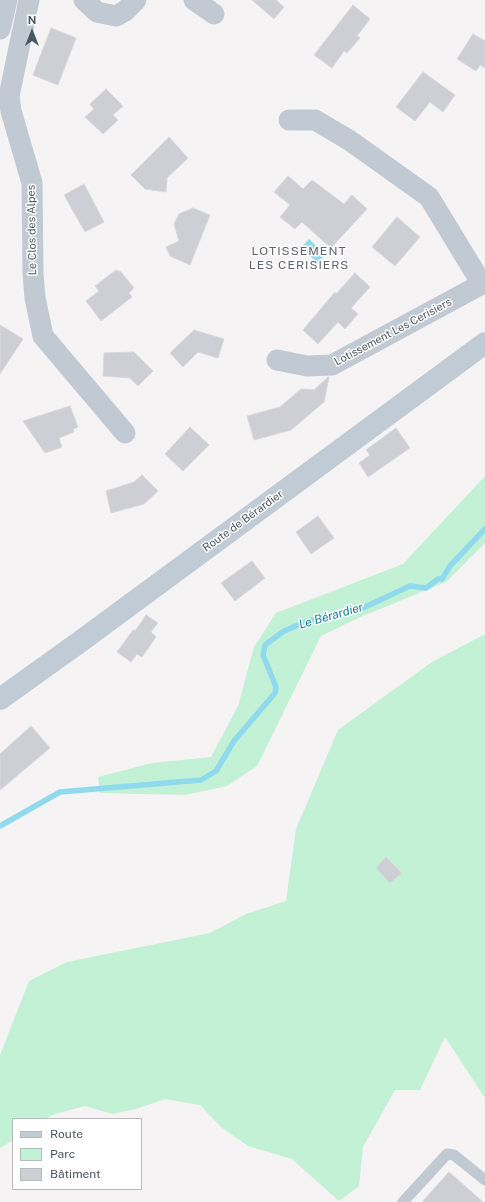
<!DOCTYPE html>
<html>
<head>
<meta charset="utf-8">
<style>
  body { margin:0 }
  #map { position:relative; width:485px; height:1202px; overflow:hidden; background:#f5f3f3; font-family:"Public Sans",sans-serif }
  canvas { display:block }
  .legend { position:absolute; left:12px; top:1118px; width:130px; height:72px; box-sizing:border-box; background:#fff; border:1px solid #b7bbc0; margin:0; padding:5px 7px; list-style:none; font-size:12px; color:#4a5661 }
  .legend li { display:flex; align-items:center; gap:8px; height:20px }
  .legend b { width:20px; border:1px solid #b7bbc0 }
  .north { position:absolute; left:12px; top:12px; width:40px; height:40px; -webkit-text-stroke:3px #fff; paint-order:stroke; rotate:0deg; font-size:11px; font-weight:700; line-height:16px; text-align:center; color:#4a5661 }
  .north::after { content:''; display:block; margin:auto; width:14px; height:18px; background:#4a5661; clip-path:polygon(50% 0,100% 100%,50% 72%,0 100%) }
</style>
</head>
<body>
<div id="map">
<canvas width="485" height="1202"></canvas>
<ul class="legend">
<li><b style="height:5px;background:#c1cbd6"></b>Route</li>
<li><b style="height:11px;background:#c3f1d5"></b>Parc</li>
<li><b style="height:11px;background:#cdcfd5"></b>Bâtiment</li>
</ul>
<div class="north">N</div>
</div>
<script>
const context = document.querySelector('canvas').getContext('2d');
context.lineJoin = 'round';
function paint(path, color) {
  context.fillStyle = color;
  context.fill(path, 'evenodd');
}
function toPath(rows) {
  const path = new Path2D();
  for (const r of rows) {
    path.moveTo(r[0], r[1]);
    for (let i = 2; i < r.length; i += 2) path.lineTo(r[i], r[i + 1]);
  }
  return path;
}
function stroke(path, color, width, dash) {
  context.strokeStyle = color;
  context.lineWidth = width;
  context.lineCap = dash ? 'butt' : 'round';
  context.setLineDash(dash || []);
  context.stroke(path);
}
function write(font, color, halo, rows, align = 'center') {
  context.font = font + ' "Public Sans",sans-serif';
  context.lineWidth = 3;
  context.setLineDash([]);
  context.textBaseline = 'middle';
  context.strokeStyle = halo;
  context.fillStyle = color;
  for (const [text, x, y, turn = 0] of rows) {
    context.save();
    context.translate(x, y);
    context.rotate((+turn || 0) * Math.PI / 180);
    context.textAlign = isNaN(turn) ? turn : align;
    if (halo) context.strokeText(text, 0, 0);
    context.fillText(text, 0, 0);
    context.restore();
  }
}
paint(toPath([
  [485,476,485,543,446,582,358,618,321,636,257,766,227,786,185,795,100,793,98,777,152,763,211,757,238,706,254,647,276,613,403,564],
  [485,634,485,1098,445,1037,420,1090,395,1090,363,1147,359,1186,339,1201,292,1159,248,1146,221,1127,200,1105,165,1099,136,1109,112,1114,85,1106,52,1115,46,1119,13,1119,13,1140,0,1148,0,1055,29,981,67,962,210,933,246,914,286,901,296,829,338,730,432,662]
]), '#c3f1d5');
paint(toPath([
  [309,239,325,254,318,263,301,248]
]), '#90daed');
stroke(toPath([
  [0,826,60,792,201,780,216,771,234,741,275,693,276,687,263,655,265,645,284,631,308,621,363,608,410,586,426,588,438,579,442,579,450,566,485,529]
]), '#90daed', 5.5);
const building = toPath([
  [252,0,276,0,284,7,274,19,252,0],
  [353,5,370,19,357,36,360,38,347,53,344,51,332,68,314,55,353,5],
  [51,28,76,38,58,85,33,75,51,28],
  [473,34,485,41,485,68,480,65,476,71,457,59,473,34],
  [423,72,455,95,443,112,430,102,415,121,396,107,423,72],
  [106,89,123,106,113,115,118,120,103,134,85,117,94,109,90,104,106,89],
  [169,137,188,158,167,178,166,192,145,189,131,175,169,137],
  [288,176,303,189,312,180,344,204,352,195,367,209,331,248,302,222,295,229,280,217,290,205,274,192,288,176],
  [84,184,104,222,85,232,64,195,84,184],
  [193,208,210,215,190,265,170,256,166,247,179,241,174,224,179,214,193,208],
  [397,217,420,237,395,266,372,247,397,217],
  [116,270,121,272,134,288,129,293,132,297,101,321,86,301,99,291,95,286,116,270],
  [355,273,370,287,351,308,358,314,345,329,338,322,318,344,303,330,335,292,336,294,355,273],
  [0,325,23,339,0,374,0,325],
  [194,330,224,339,218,358,198,352,183,367,170,353,194,330],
  [134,352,153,371,138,386,130,378,103,376,104,353,134,352],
  [328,377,329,377,324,402,291,430,254,440,247,416,280,407,301,389,314,390,328,377],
  [70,406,78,427,73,429,74,432,59,438,62,447,45,453,23,421,70,406],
  [190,427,209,445,183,471,165,454,190,427],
  [396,428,410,448,368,477,359,463,370,455,366,450,396,428],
  [142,475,158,491,144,504,111,513,106,491,134,482,142,475],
  [318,516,334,538,311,554,296,532,318,516],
  [252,561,265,578,235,601,221,583,252,561],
  [146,615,158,623,151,632,156,637,142,657,137,654,131,662,117,652,133,630,135,631,146,615],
  [31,726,50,748,0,790,0,754,31,726],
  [386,857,402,873,390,883,376,868,386,857],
  [449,1172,483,1202,422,1202,449,1172]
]);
paint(building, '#cdcfd5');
stroke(building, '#d7d9de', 1);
stroke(toPath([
  [403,1202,447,1154,454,1155,485,1180]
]), '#c1cad2', 11);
stroke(toPath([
  [29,0,9,96,11,111,32,183,33,273,35,298,43,336,125,433],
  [84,0,97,12,116,16,125,11,136,0],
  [194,0,214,14],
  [0,29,7,0],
  [289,120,315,120,349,140,429,197,482,284,485,284],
  [277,360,307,366,332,365,482,284]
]), '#c1cad2', 21);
stroke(toPath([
  [0,699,81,641,485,343]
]), '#c1cbd6', 22);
write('11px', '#4a5661', '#fff', [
  ["Le Clos des Alpes",32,230,-91],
  ["Lotissement Les Cerisiers",393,332,-28],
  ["Route de Bérardier",243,521,-36]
]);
context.letterSpacing = '1px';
write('12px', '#5f6368', '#fff', [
  ["LOTISSEMENT",299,251],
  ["LES CERISIERS",299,265]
]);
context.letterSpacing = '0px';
write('italic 12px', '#0d7b9a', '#fff', [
  ["Le Bérardier",331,616,-16]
]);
</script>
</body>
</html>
